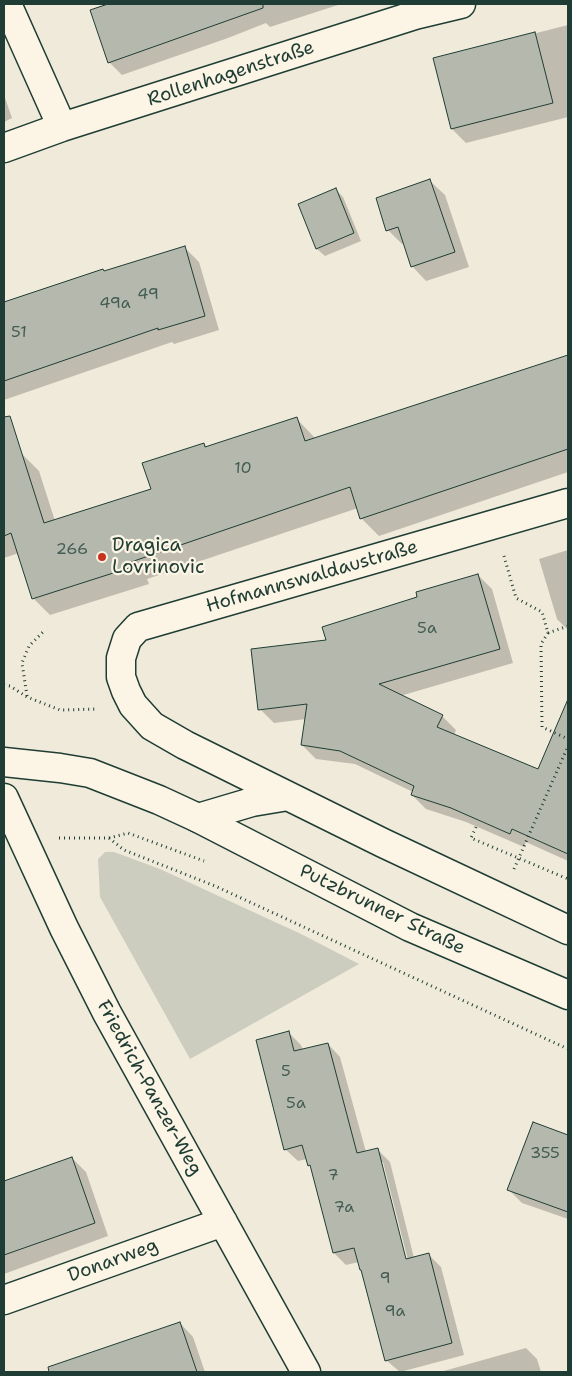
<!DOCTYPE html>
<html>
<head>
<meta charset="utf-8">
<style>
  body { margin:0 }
  #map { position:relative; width:572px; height:1376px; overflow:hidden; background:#efeada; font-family:"Shantell Sans",sans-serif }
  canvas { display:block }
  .frame { position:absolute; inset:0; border:5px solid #1f3d34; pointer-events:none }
</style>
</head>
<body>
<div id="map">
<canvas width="572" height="1376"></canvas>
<div class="frame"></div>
</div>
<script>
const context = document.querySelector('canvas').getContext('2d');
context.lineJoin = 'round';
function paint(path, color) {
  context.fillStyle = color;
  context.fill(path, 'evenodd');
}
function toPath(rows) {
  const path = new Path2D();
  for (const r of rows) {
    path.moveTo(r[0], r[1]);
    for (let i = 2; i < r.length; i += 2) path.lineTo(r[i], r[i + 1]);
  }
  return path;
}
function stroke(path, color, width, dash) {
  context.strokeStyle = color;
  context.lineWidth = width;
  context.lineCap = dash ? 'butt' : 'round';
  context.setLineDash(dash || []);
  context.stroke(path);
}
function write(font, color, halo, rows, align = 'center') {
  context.font = font + ' "Shantell Sans",sans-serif';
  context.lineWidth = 4.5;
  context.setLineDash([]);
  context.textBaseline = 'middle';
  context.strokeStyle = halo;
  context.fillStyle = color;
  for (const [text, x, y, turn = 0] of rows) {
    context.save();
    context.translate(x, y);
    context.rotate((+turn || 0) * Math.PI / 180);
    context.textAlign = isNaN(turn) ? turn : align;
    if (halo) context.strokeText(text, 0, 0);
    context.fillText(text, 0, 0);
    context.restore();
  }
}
paint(toPath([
  [105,852,114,852,160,869,301,934,359,964,190,1059,100,897,98,859]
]), '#cccdbf');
paint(toPath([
  [112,4,341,4,270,27,266,23,228,38,122,75,109,62,91,11],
  [568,25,568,117,466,143,452,129,434,59],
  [4,95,12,118,4,122],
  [430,181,445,195,469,267,426,281,412,266,404,244,402,244,388,230],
  [336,190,343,197,361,241,325,256,317,249,299,205],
  [185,248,199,262,219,330,174,344,172,342,4,400,4,302,103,271,104,272],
  [568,356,568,472,379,536,361,518,358,508,147,579,149,584,50,615,33,598,19,553,4,558,4,460,22,454,39,471,55,521,153,490,204,444,207,448,296,418,315,438],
  [568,550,568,630,557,619,539,559],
  [478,575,492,589,513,663,400,696,442,716,456,730,454,735,539,771,568,702,568,861,526,842,524,847,466,822,426,809,412,795,413,792,355,764,316,759,302,745,306,719,274,723,260,709,328,641,419,597],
  [289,1033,301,1045,303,1051,328,1044,340,1057,366,1152,377,1149,390,1162,414,1258,428,1254,441,1267,464,1355,400,1372,386,1360,363,1272,361,1270,359,1262,346,1265,334,1253,313,1169,309,1165,307,1159,298,1161,285,1149],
  [380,1162,383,1162,409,1264,407,1265],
  [534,1123,568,1136,568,1219,522,1203,509,1190],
  [72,1158,86,1172,108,1236,4,1274,4,1182],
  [180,1323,193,1337,205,1372,116,1372,108,1348],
  [526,1348,537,1359,541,1372,440,1372]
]), '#0003');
const building = toPath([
  [108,4,263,4,263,8,108,63,90,10,108,4],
  [535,32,553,103,451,129,433,58,535,32],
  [430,179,455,252,411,267,398,227,386,231,376,198,430,179],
  [336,188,354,233,316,249,298,204,336,188],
  [185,246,205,316,158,330,158,328,4,381,4,302,103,269,104,271,185,246],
  [568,355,568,449,360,519,350,487,131,562,132,567,32,599,11,533,4,536,4,417,10,416,44,523,151,489,142,463,204,443,205,447,297,417,305,441,568,355],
  [478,574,500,649,379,684,443,715,437,727,538,769,568,699,568,854,512,829,510,834,451,808,411,795,414,786,340,751,301,745,307,704,258,710,251,649,326,640,322,627,417,597,416,592,478,574],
  [289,1031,294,1051,328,1043,357,1153,378,1148,406,1259,429,1253,452,1343,385,1361,361,1270,360,1270,354,1248,333,1253,310,1165,308,1166,302,1145,284,1150,256,1040,289,1031],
  [533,1122,568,1135,568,1212,507,1190,533,1122],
  [72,1157,95,1223,4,1255,4,1181,72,1157],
  [180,1322,197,1372,49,1372,48,1367,180,1322]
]);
paint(building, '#b5b9ad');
stroke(building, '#1f3d34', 1);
const minor = toPath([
  [7,4,62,127],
  [4,148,62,127,415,15,461,4],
  [568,503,138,627,127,639,121,658,121,677,126,691,133,705,152,726,185,745,383,843,568,930],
  [4,798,64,928,107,1013,306,1372],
  [198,818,252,802,288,796],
  [4,1300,223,1222]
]);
const major = toPath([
  [4,762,60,768,90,773,159,800,198,818,410,927,568,995]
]);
stroke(minor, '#1f3d34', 31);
stroke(major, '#1f3d34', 31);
stroke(toPath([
  [504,556,516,598,542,612,548,633,541,644,542,727,568,739],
  [548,633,568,626],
  [4,685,10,686,27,697,60,710,98,709],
  [27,696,22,663,29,646,43,632],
  [476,827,471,838,568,879],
  [59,838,109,838,128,833,204,861],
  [109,838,124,850,215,886,568,1049],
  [514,869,568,746]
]), '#1f3d34', 3, [1, 4]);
stroke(minor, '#fcf5e5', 28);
stroke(major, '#fcf5e5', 28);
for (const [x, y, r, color] of [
  [102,557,5,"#c8321e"]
]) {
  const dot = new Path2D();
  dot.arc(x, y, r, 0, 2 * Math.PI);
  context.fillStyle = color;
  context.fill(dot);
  stroke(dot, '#fcf5e5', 2);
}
write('16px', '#445c52', null, [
  ["49",148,295],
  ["49a",115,304],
  ["51",19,333],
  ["10",243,469],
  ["266",72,550],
  ["5a",427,629],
  ["5",286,1072],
  ["5a",296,1104],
  ["355",545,1154],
  ["7",333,1176],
  ["7a",344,1208],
  ["9",385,1279],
  ["9a",395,1312]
]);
write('19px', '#1f3d34', '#fcf5e5', [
  ["Rollenhagenstraße",231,74,-18],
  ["Hofmannswaldaustraße",312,577,-16],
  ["Putzbrunner Straße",382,910,26],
  ["Friedrich-Panzer-Weg",149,1088,61],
  ["Donarweg",113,1261,-20]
]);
write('19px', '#1f3d34', '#fcf5e5', [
  ["Dragica",112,546],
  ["Lovrinovic",112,568]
], 'left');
</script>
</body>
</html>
